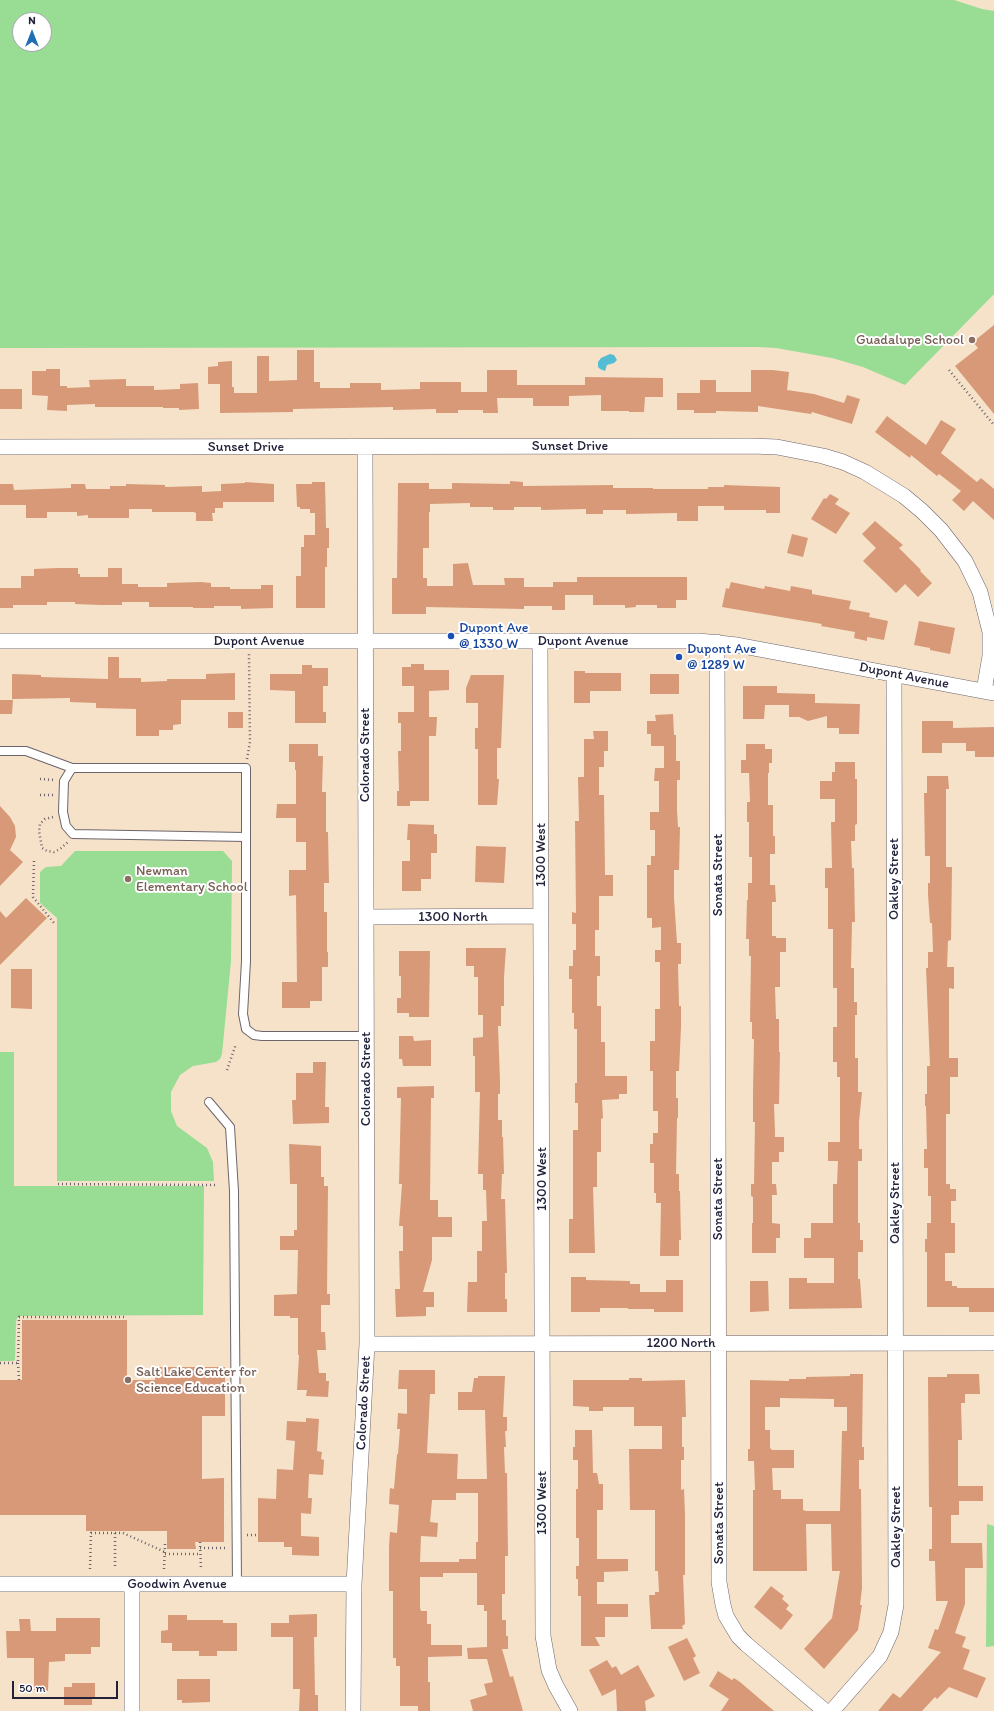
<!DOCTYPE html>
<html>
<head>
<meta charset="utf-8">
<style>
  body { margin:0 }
  #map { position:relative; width:994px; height:1711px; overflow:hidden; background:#f6e2c9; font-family:Itim,sans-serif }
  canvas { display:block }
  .north { position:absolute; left:12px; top:12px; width:40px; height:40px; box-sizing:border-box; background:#fff; border:1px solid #a7a7b1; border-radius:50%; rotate:0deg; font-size:11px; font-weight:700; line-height:16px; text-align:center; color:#22223b }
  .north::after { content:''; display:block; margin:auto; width:14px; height:18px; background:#1f6fb2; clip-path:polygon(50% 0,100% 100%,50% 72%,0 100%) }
  .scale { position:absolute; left:12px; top:1681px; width:106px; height:18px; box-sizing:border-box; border:2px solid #22223b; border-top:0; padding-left:5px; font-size:12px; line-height:14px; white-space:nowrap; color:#22223b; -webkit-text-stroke:3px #fff; paint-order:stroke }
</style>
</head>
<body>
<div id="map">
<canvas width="994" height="1711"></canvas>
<div class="north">N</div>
<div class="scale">50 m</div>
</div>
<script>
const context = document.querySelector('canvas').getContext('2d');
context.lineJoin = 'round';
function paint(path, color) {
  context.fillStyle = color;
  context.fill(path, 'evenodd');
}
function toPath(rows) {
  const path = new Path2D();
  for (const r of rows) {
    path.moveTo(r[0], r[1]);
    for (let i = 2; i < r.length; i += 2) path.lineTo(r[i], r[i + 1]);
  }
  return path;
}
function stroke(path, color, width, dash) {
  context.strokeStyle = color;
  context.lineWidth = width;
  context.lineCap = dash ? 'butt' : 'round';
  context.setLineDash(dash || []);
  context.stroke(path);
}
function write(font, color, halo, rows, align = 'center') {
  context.font = font + ' Itim,sans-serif';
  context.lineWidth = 4;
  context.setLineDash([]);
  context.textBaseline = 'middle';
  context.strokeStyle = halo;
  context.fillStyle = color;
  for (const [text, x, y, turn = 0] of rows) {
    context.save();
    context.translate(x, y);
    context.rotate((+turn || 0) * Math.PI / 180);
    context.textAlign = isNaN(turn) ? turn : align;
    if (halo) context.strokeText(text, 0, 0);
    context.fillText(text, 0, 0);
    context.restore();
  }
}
paint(toPath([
  [0,0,954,0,982,9,994,11,994,294,905,385,863,367,832,358,776,348,758,347,0,348],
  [20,20,44,20,44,44,20,44],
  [75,851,223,851,232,861,231,961,222,1054,220,1059,216,1062,193,1066,180,1075,171,1092,171,1111,177,1126,207,1148,213,1162,214,1181,57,1181,57,918,40,903,40,872,46,867,61,866],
  [0,1052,14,1052,14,1186,204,1186,203,1315,21,1316,17,1318,16,1322,15,1360,13,1361,0,1361],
  [987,1524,994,1526,994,1646,986,1647]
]), '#99dc93');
paint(toPath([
  [610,354,614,355,617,360,614,363,607,365,605,371,600,369,598,367,598,362,601,358]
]), '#55bdd3');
paint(toPath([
  [994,325,994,414,955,366,978,348,973,342],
  [297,350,314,350,314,382,320,382,320,388,350,388,350,383,381,383,381,390,420,389,420,382,461,382,461,392,487,392,487,370,517,370,517,385,585,385,585,377,663,378,663,397,645,397,644,412,629,412,629,411,601,411,601,395,569,396,569,406,533,406,533,398,497,398,498,413,483,413,483,410,458,410,458,413,436,413,436,409,393,410,393,407,293,409,293,412,220,413,220,384,208,384,208,367,218,366,218,362,232,361,232,387,234,387,234,393,257,393,257,356,269,356,269,381,297,380],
  [46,369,60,369,60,386,67,386,67,388,90,387,89,380,126,379,126,386,154,386,154,390,180,389,180,384,198,383,199,409,179,410,179,408,163,408,163,407,95,407,95,404,67,405,67,411,47,410,48,396,32,395,32,371,46,371],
  [751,370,773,370,789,372,787,390,814,394,844,403,847,395,860,399,852,424,812,412,811,414,758,406,758,412,716,411,716,413,694,413,694,410,677,410,677,393,700,393,700,380,716,380,716,392,751,392],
  [0,389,22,389,22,409,0,409],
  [887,416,926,445,941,420,956,429,941,453,977,482,981,478,994,489,994,520,973,501,964,511,952,500,961,491,939,474,937,476,911,455,910,458,875,432],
  [510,481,523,482,523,486,613,485,613,488,653,488,653,489,708,489,708,487,724,487,724,485,780,487,780,513,766,513,766,510,724,510,724,506,698,506,698,521,677,521,677,513,626,514,626,510,603,510,603,514,586,514,586,509,541,510,541,507,514,507,514,510,493,510,493,507,470,507,470,503,430,504,430,512,429,512,429,548,423,548,423,578,427,578,427,586,453,586,453,564,468,563,473,585,505,585,504,578,524,578,524,587,553,587,553,582,577,582,577,577,687,577,687,600,676,600,676,608,657,608,657,605,636,605,636,607,625,608,625,605,593,605,593,595,565,595,565,610,552,610,552,606,524,606,524,609,426,607,426,614,392,614,392,578,397,578,398,483,429,483,429,489,452,489,452,483,510,484],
  [245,482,274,484,274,502,223,502,223,508,215,508,215,513,212,513,213,521,196,521,196,513,194,512,152,512,152,509,129,509,129,518,88,518,88,515,77,516,77,512,47,512,47,518,26,518,26,505,0,505,0,484,13,484,14,490,71,488,71,484,85,484,86,489,110,489,110,486,126,486,126,484,165,485,165,487,202,486,202,492,221,491,221,484,245,483],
  [312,482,325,482,326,528,329,528,329,548,327,548,327,567,325,567,325,608,296,608,296,576,301,576,301,547,304,547,304,535,315,535,315,513,310,513,310,509,300,509,300,507,297,507,296,484,312,484],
  [830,494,839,499,835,504,850,513,836,534,811,519,824,498,826,499],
  [875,521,903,545,899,548,921,570,920,571,932,583,918,597,905,584,896,593,863,561,876,548,862,534],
  [792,534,808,538,803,557,787,553],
  [57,568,78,568,78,574,80,574,80,577,108,577,108,568,122,568,122,584,138,584,138,587,167,587,167,583,201,582,211,583,211,587,230,587,230,589,261,589,261,585,273,585,273,608,241,609,241,606,214,606,214,608,193,608,193,607,149,607,149,602,122,602,122,605,101,605,75,604,75,602,47,602,47,605,13,605,13,608,0,608,0,588,21,588,21,576,34,576,34,569],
  [731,582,764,589,765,586,790,591,791,586,812,590,812,594,851,601,849,609,870,613,869,617,888,621,884,640,867,637,867,641,854,638,855,632,821,626,822,624,722,607,726,588,729,589],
  [919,621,955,628,950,654,930,650,930,648,914,645],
  [108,657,119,657,119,678,141,678,141,682,167,681,167,679,206,679,206,674,235,673,235,700,181,700,181,724,173,725,173,730,159,730,159,736,136,736,136,709,96,708,96,703,70,702,70,698,12,699,12,674,41,675,41,677,108,679],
  [411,664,424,664,424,670,449,670,449,690,429,691,429,717,437,717,436,736,429,736,429,801,410,801,410,806,397,806,397,791,399,791,398,751,401,751,401,723,398,723,398,712,414,712,414,686,402,686,402,667,411,667],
  [302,665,312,665,312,668,328,668,328,686,323,686,323,712,326,712,326,723,295,723,295,691,270,690,270,674,302,674],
  [574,671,585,671,585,673,621,673,621,691,590,691,590,703,574,703],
  [650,674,679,674,679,694,650,694],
  [471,675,504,675,501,748,497,748,497,779,499,779,497,805,478,805,478,749,475,749,475,728,478,728,478,703,466,703,466,688],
  [743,686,777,686,777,693,815,694,815,703,860,704,859,734,839,734,839,728,827,728,827,716,808,721,799,717,789,717,789,705,765,705,764,719,743,719],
  [0,700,13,700,12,714,0,714],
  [228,712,243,712,243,728,228,728],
  [673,714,674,735,676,735,676,761,680,761,680,780,677,780,677,810,678,827,680,827,679,870,674,870,674,898,677,943,681,943,681,964,678,964,679,1006,681,1006,681,1027,679,1071,676,1071,676,1098,678,1098,678,1118,677,1118,676,1174,679,1174,679,1191,680,1191,681,1240,679,1240,679,1256,660,1256,661,1203,656,1203,656,1193,654,1193,654,1163,650,1163,650,1144,653,1144,653,1133,658,1133,658,1111,653,1111,653,1071,650,1071,650,1041,655,1041,655,1009,660,1009,660,962,655,962,655,950,661,950,661,927,652,928,652,918,647,918,647,865,651,865,651,856,655,856,655,830,650,830,650,812,659,812,659,781,654,781,655,768,664,768,664,746,651,746,651,734,647,734,647,721,656,721,655,715],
  [922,721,953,721,953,728,994,727,994,757,975,757,975,751,966,751,966,743,942,743,942,753,922,753],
  [593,731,608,731,608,751,604,751,604,767,599,767,599,795,604,795,605,875,613,875,613,896,599,896,599,930,595,930,595,956,600,956,600,976,597,976,597,1006,601,1006,601,1042,605,1042,605,1076,627,1076,627,1094,619,1094,619,1099,602,1100,603,1118,601,1119,601,1152,597,1152,597,1187,593,1187,595,1253,569,1253,569,1219,573,1219,573,1130,578,1130,578,1103,575,1103,575,1083,577,1083,577,1029,574,1029,574,1013,572,1013,572,979,569,979,569,966,573,966,573,950,576,950,576,924,572,924,572,912,576,913,575,821,579,821,578,777,584,777,584,739,594,739],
  [289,744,318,744,318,756,323,756,322,792,326,792,326,832,328,832,329,883,324,883,324,912,327,912,327,952,328,952,328,967,322,967,322,1001,310,1001,310,1008,282,1008,282,982,297,982,296,895,289,896,289,870,306,870,306,842,296,842,296,818,276,818,277,804,296,804,296,770,295,770,295,762,289,762],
  [746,744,765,744,765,749,772,749,772,763,769,763,769,773,768,773,768,805,773,805,773,836,775,836,775,854,770,854,770,885,775,885,776,902,772,902,772,936,776,936,776,938,786,938,786,952,780,952,780,987,775,987,776,1019,779,1019,779,1052,780,1052,779,1104,774,1104,775,1132,775,1137,784,1137,784,1152,779,1152,779,1162,772,1162,772,1184,776,1184,777,1195,772,1195,772,1223,780,1224,780,1238,776,1238,776,1253,752,1253,752,1223,753,1223,753,1197,751,1196,751,1184,754,1184,755,1122,753,1122,753,1093,754,1039,752,1039,752,1022,750,1022,751,956,749,956,749,939,746,939,747,900,748,900,748,883,752,883,752,857,749,857,749,822,747,822,747,802,750,802,749,773,741,773,741,760,746,760],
  [835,762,855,762,855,779,857,779,857,824,855,825,855,841,851,841,852,868,854,868,855,922,852,922,851,968,854,968,854,1002,857,1002,857,1015,855,1015,855,1058,858,1058,858,1092,862,1092,859,1122,859,1149,862,1149,862,1161,858,1161,858,1223,860,1223,860,1240,863,1240,863,1252,858,1252,858,1279,860,1279,862,1308,789,1309,789,1278,807,1278,807,1283,834,1283,834,1258,804,1258,804,1238,811,1238,811,1223,833,1223,833,1184,837,1184,838,1161,828,1161,828,1142,840,1142,840,1077,837,1077,837,1062,833,1062,833,1027,837,1027,837,988,833,988,833,929,828,929,828,888,825,888,825,868,832,868,831,822,835,822,835,799,820,799,820,781,832,781,832,772,835,772],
  [927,776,948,776,949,789,946,789,946,867,952,867,951,940,948,941,947,967,954,967,954,989,949,988,949,1058,958,1058,958,1077,950,1077,950,1114,946,1114,946,1184,950,1184,950,1189,956,1189,956,1201,951,1201,951,1223,955,1223,955,1253,945,1253,945,1281,952,1281,952,1286,957,1286,957,1288,994,1288,994,1312,969,1312,969,1307,927,1307,927,1252,925,1252,925,1239,927,1239,927,1223,931,1223,931,1196,928,1196,928,1168,924,1168,924,1149,927,1149,926,1106,925,1106,925,1094,927,1094,927,1066,930,1066,926,968,928,968,928,952,933,952,932,923,930,923,928,895,928,883,930,883,930,856,925,856,924,793,927,793],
  [0,806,10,817,15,826,16,837,10,850,23,862,0,886],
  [408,824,434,825,434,834,437,834,437,853,431,853,431,879,421,879,421,891,402,891,402,861,410,861,410,840,407,840],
  [476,846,506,847,504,883,475,882],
  [26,898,47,918,0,965,0,911,6,918],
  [466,948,506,948,504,977,504,1006,501,1006,501,1026,498,1026,500,1081,500,1094,498,1094,498,1120,502,1120,502,1137,503,1137,504,1174,502,1174,501,1199,505,1199,507,1273,505,1273,505,1299,507,1299,507,1312,467,1312,468,1282,477,1282,477,1251,482,1251,482,1221,487,1221,486,1190,483,1190,483,1174,478,1174,480,1092,475,1092,475,1056,473,1056,473,1038,483,1037,483,1015,478,1015,478,977,474,977,474,966,466,966],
  [399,951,430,951,429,1017,409,1017,409,1013,397,1013,397,998,401,998,401,976,399,976],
  [11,969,32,969,32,1009,11,1008],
  [399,1036,413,1036,414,1041,431,1040,431,1066,403,1066,402,1059,399,1059],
  [313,1062,326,1062,325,1107,329,1107,329,1123,293,1124,292,1100,296,1100,296,1073,313,1073],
  [434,1086,434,1098,431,1098,430,1200,438,1200,438,1217,452,1217,452,1237,432,1237,432,1260,423,1292,434,1292,434,1307,426,1307,426,1316,396,1317,395,1289,400,1289,399,1251,403,1251,403,1226,399,1226,402,1184,399,1184,401,1098,397,1098,397,1087],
  [289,1144,321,1146,321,1177,324,1177,324,1186,328,1186,327,1294,330,1294,330,1305,321,1305,321,1332,325,1332,326,1350,317,1350,319,1373,326,1373,326,1381,329,1381,328,1397,306,1396,307,1390,297,1390,299,1355,298,1355,298,1318,290,1318,290,1316,274,1316,274,1295,297,1294,298,1250,280,1250,280,1236,294,1236,294,1230,297,1230,297,1184,290,1184],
  [571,1277,586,1277,586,1280,630,1281,630,1284,640,1284,640,1292,666,1292,666,1280,683,1280,683,1312,654,1312,654,1309,628,1309,628,1308,600,1308,600,1312,571,1312],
  [750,1281,768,1281,769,1311,750,1312],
  [22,1320,127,1320,127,1380,155,1380,155,1367,225,1367,225,1416,202,1416,202,1479,224,1478,224,1542,195,1542,196,1549,167,1549,167,1531,86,1531,86,1515,0,1515,0,1380,22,1380],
  [399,1370,435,1370,435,1394,430,1394,427,1453,458,1454,457,1479,487,1479,485,1410,458,1410,458,1392,472,1392,474,1378,478,1378,478,1376,505,1376,503,1417,507,1417,507,1431,505,1431,506,1447,504,1447,505,1473,507,1473,508,1556,505,1556,505,1594,502,1594,502,1620,506,1620,506,1636,508,1636,508,1649,502,1649,510,1677,513,1676,523,1711,473,1711,470,1700,487,1695,484,1684,493,1682,487,1659,468,1659,467,1648,487,1647,487,1611,484,1611,484,1605,477,1605,477,1573,443,1573,443,1577,420,1577,420,1608,421,1611,427,1611,427,1624,431,1624,431,1645,462,1645,462,1656,428,1657,428,1682,430,1682,430,1711,418,1711,418,1706,400,1706,400,1666,396,1666,396,1658,393,1658,393,1591,389,1591,389,1547,390,1532,397,1533,399,1505,389,1504,390,1488,394,1489,397,1454,398,1454,400,1429,397,1429,398,1413,407,1414,407,1389,398,1389],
  [456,1493,478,1493,478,1542,476,1542,476,1559,459,1559,459,1562,420,1562,421,1536,437,1537,438,1523,430,1522,432,1500,456,1500],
  [850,1374,863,1374,862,1447,864,1447,864,1460,859,1460,859,1489,861,1489,862,1588,860,1605,862,1605,858,1630,824,1669,804,1649,832,1618,840,1571,832,1571,831,1524,806,1524,807,1571,753,1571,753,1490,755,1490,754,1461,748,1461,748,1449,750,1449,750,1380,789,1381,789,1379,806,1379,806,1377,850,1376],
  [780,1398,834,1399,834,1407,847,1407,847,1431,842,1431,840,1511,806,1511,803,1510,803,1499,781,1499,781,1490,773,1490,772,1468,794,1468,794,1450,772,1450,770,1448,770,1430,765,1430,765,1407,780,1407],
  [947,1374,979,1374,980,1394,965,1394,965,1403,961,1403,962,1440,958,1440,958,1486,983,1486,983,1501,959,1501,959,1515,951,1515,951,1543,982,1543,983,1568,965,1568,965,1604,955,1633,966,1637,962,1647,970,1650,963,1669,986,1678,977,1698,949,1687,937,1699,935,1697,922,1711,878,1711,893,1693,900,1698,941,1652,928,1648,935,1629,938,1630,948,1601,936,1601,935,1561,929,1561,929,1549,932,1549,932,1507,929,1507,928,1377,947,1377],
  [629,1378,642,1378,642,1381,685,1380,686,1417,682,1417,682,1447,684,1447,684,1460,681,1460,681,1490,684,1489,685,1515,685,1575,683,1575,685,1624,682,1626,683,1629,651,1629,649,1595,655,1595,655,1592,659,1592,658,1571,655,1571,655,1510,630,1510,629,1449,662,1449,662,1426,634,1426,634,1407,603,1407,603,1411,589,1411,589,1407,573,1406,573,1380,629,1380],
  [306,1418,319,1419,317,1451,322,1452,321,1459,324,1460,323,1475,309,1474,308,1498,312,1498,311,1514,301,1513,301,1536,319,1537,319,1556,292,1555,292,1547,284,1547,284,1542,258,1542,258,1498,276,1499,277,1469,293,1470,295,1441,286,1440,287,1421,306,1422],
  [575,1430,592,1430,593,1473,597,1473,599,1484,603,1484,603,1510,597,1510,597,1559,628,1559,628,1571,604,1572,604,1582,597,1582,597,1604,628,1604,628,1617,605,1617,605,1637,595,1637,600,1646,581,1646,581,1596,578,1596,578,1579,576,1579,576,1566,579,1566,579,1538,576,1538,576,1489,578,1489,578,1460,573,1460,573,1447,575,1447],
  [771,1586,784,1596,782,1599,789,1605,786,1609,793,1615,781,1630,754,1607],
  [317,1614,317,1637,314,1637,315,1695,318,1695,318,1711,299,1711,300,1689,293,1689,293,1637,271,1637,271,1623,289,1623,289,1615],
  [168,1615,187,1615,187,1620,223,1620,223,1623,237,1623,237,1651,217,1651,217,1656,199,1656,199,1651,172,1651,172,1643,161,1643,161,1631,168,1630],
  [56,1618,100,1618,100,1647,91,1647,91,1654,65,1654,65,1661,49,1662,48,1691,34,1690,34,1658,7,1658,6,1631,20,1631,19,1619,30,1619,31,1631,56,1631],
  [687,1638,696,1656,693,1658,700,1673,684,1681,668,1647],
  [607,1660,612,1668,616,1666,621,1675,638,1665,655,1696,645,1701,646,1711,617,1711,616,1689,602,1696,589,1670],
  [718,1671,732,1680,734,1678,740,1682,774,1711,721,1711,729,1699,709,1686],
  [177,1679,210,1679,210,1702,182,1703,182,1700,177,1700],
  [72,1683,95,1683,95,1698,92,1698,92,1705,64,1705,64,1687,72,1687]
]), '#d79977');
const lane = toPath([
  [0,751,26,751,72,768,246,768,246,961,243,1014,246,1029,254,1035,262,1036,366,1036],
  [72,768,64,781,63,812,66,826,73,834,246,837],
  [209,1102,230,1127,234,1191,237,1584]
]);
const street = toPath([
  [0,447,752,446,777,447,823,456,843,462,865,472,904,496,922,511,941,530,965,561,980,592,990,632,990,656,984,691],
  [0,641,699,641,737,645,993,693],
  [540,641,543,1636,549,1670,556,1686,570,1711],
  [717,642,719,1582,723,1605,726,1616,738,1636,746,1644,825,1711],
  [366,917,541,916],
  [367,1344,994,1343],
  [0,1584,354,1584],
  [132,1584,132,1711],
  [353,1711,354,1584,367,1344,365,447],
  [832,1711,880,1656,891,1632,896,1605,894,674]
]);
stroke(lane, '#6c656d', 10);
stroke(street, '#6c656d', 16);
stroke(toPath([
  [949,370,994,425],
  [247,759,250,742,249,654],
  [40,779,54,780],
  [40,795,54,795],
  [53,817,45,819,40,824,39,831,42,848,47,851,54,852,60,849,68,842],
  [34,861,33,897,54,923],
  [227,1070,236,1044],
  [58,1184,217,1185],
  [0,1363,18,1363,19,1317,126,1317],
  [18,1363,19,1380],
  [115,1533,123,1533,165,1552],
  [247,1535,257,1535],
  [200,1542,201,1569],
  [200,1548,227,1548],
  [165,1554,201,1554],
  [90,1569,91,1533,115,1533,115,1569],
  [164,1569,165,1544,167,1544]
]), '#6c656d', 2.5, [1, 3]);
stroke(lane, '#fff', 8);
stroke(street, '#fff', 15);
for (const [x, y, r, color] of [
  [972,340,4,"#8d6e63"],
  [451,636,4,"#1a4fb4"],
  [679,657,4,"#1a4fb4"],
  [128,879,4,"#8d6e63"],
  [128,1380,4,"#8d6e63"]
]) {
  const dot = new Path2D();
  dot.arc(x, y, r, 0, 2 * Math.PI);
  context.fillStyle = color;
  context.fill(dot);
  stroke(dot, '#fff', 1.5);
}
write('14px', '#785e54', '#fff', [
  ["Guadalupe School",964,340,"right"],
  ["Newman",136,871],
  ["Elementary School",136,887],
  ["Salt Lake Center for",136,1372],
  ["Science Education",136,1388]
], 'left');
write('14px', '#22223b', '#fff', [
  ["Sunset Drive",570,446],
  ["Sunset Drive",246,447],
  ["Dupont Avenue",259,641],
  ["Dupont Avenue",583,641],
  ["Dupont Avenue",904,676,11],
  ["Colorado Street",365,755,-90],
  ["1300 West",541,855,-90],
  ["Sonata Street",718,875,-90],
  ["Oakley Street",894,879,-90],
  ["1300 North",453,917],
  ["Colorado Street",366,1079,-90],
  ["1300 West",542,1179,-90],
  ["Sonata Street",718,1199,-90],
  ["Oakley Street",895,1203,-90],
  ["1200 North",681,1343],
  ["Colorado Street",364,1403,-87],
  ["1300 West",542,1503,-90],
  ["Sonata Street",719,1523,-90],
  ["Oakley Street",896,1527,-90],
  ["Goodwin Avenue",177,1584]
]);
write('14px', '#164399', '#fff', [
  ["Dupont Ave",459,628],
  ["@ 1330 W",459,644],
  ["Dupont Ave",687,649],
  ["@ 1289 W",687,665]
], 'left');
</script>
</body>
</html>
